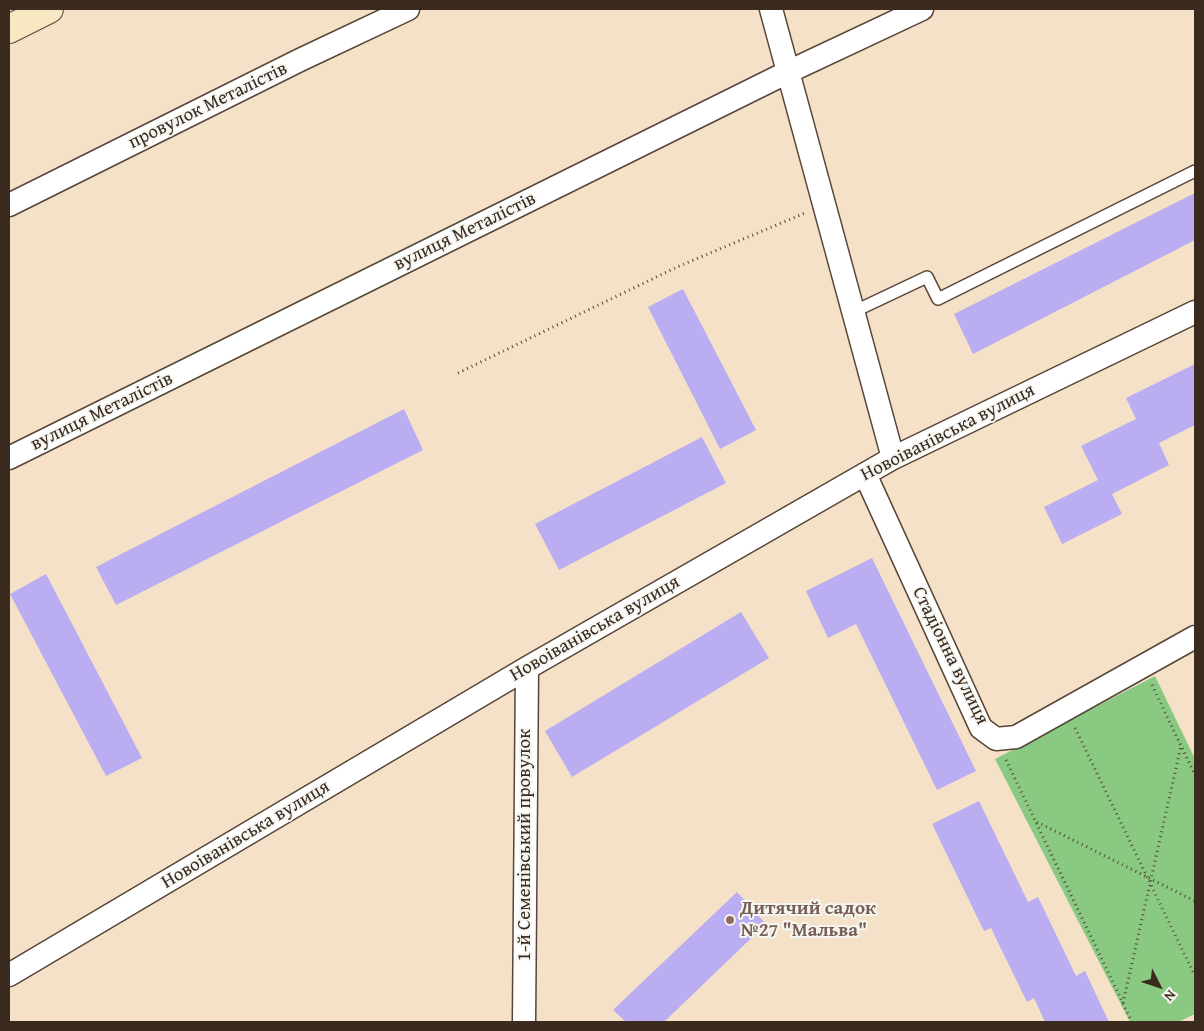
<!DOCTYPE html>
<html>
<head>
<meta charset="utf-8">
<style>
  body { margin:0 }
  #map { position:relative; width:1204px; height:1031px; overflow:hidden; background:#f4e1c8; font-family:"Gentium Book Plus",serif }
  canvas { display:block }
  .frame { position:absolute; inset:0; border:10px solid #3b2a1e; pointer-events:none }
  .north { position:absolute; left:1134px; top:961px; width:50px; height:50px; -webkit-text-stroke:4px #f6f6f2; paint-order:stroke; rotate:131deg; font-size:14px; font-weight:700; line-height:20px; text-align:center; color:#3b2a1e }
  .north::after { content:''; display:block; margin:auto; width:18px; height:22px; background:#3b2a1e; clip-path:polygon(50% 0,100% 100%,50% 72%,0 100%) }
</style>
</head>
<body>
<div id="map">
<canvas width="1204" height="1031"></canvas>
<div class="frame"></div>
<div class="north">N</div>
</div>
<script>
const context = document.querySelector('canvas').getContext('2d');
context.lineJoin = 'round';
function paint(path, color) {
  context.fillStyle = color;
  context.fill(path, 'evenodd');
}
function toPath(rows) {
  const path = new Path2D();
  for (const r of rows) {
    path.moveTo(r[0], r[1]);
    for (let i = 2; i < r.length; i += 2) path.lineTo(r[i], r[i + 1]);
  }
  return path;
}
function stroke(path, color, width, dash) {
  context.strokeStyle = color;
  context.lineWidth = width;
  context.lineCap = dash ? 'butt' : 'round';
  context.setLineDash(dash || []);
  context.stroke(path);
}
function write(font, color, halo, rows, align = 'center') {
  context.font = font + ' "Gentium Book Plus",serif';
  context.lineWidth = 4;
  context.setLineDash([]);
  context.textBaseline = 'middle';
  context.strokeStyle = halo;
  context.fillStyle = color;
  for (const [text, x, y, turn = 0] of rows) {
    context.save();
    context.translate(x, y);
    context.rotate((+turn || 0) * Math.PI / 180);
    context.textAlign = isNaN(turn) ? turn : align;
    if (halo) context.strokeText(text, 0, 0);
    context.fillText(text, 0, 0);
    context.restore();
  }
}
paint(toPath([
  [1155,676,1195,759,1195,1014,1178,1022,1130,1022,995,759]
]), '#89c981');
paint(toPath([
  [1195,193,1195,240,973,354,954,314],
  [683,289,756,430,720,449,648,307],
  [1195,364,1195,425,1159,443,1169,465,1112,494,1122,514,1062,544,1044,507,1098,480,1081,446,1136,419,1126,398],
  [404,409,423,450,116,605,96,567],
  [702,437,726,483,559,570,535,524],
  [872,558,976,771,937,790,856,624,828,638,806,591],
  [46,574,142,758,106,776,10,594],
  [741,612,769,658,572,777,545,731],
  [979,801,1028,902,1038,897,1076,976,1085,971,1109,1022,1045,1022,1034,998,1027,1002,991,928,984,931,932,824],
  [737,892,766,924,664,1022,626,1022,613,1010]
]), '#baadf1');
const lane = toPath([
  [853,312,927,277,938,299,1195,171]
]);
const street = toPath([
  [771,9,893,458],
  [9,205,300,60,408,9],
  [9,458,788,72,922,9],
  [865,474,981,728,996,739,1016,737,1195,637],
  [9,975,527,668,893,458,1195,312],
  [524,1022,527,668]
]);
const secondary = toPath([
  [9,29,49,9]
]);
stroke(lane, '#574538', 14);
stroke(street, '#574538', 25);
stroke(secondary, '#574538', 30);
stroke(toPath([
  [458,373,677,267,805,213],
  [1152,685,1195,775],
  [1075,728,1195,976],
  [1006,760,1132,1022],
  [1037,822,1195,901],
  [1123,1003,1181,746]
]), '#574538', 3, [1, 4]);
stroke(lane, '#fff', 11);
stroke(street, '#fff', 22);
stroke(secondary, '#f7e8c3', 28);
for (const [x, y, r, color] of [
  [730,920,5,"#8d6e63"]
]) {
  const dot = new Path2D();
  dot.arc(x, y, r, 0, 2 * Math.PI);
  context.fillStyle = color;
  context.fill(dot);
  stroke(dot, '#f6f6f2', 2);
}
write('19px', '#3b2a1e', '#f6f6f2', [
  ["провулок Металістів",208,106,-26],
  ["вулиця Металістів",465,232,-26],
  ["вулиця Металістів",102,412,-26],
  ["Новоіванівська вулиця",948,433,-27],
  ["Новоіванівська вулиця",595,629,-30],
  ["Стадіонна вулиця",950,656,64],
  ["Новоіванівська вулиця",246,835,-31],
  ["1-й Семенівський провулок",525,845,-90]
]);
write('bold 19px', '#785e54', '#f6f6f2', [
  ["Дитячий садок",740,909],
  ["№27 \"Мальва\"",740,931]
], 'left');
</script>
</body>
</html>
